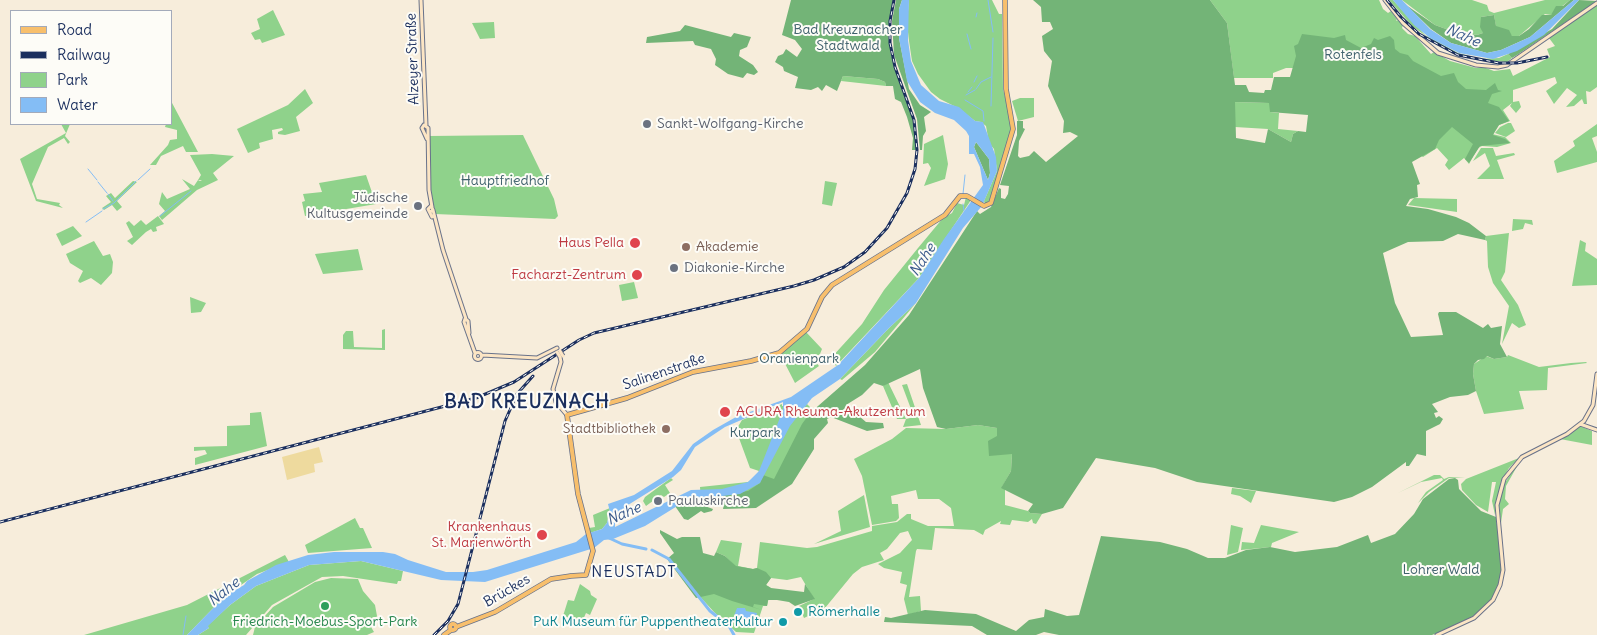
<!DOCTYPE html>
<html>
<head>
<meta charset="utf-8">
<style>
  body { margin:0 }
  #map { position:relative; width:1597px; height:635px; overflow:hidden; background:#f7eddb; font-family:Delius,sans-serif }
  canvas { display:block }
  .legend { position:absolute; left:10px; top:10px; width:162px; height:115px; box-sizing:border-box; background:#fdfcf7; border:1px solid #a3aaba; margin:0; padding:6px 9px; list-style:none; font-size:15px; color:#1b2f5e }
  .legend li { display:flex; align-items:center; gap:10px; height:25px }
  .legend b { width:25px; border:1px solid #a3aaba }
</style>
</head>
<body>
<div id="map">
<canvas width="1597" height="635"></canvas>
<ul class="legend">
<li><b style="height:6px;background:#f8bf6c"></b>Road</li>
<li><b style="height:6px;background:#1b2f5e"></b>Railway</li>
<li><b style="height:14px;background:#8fd28b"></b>Park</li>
<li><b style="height:14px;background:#84bdf5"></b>Water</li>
</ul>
</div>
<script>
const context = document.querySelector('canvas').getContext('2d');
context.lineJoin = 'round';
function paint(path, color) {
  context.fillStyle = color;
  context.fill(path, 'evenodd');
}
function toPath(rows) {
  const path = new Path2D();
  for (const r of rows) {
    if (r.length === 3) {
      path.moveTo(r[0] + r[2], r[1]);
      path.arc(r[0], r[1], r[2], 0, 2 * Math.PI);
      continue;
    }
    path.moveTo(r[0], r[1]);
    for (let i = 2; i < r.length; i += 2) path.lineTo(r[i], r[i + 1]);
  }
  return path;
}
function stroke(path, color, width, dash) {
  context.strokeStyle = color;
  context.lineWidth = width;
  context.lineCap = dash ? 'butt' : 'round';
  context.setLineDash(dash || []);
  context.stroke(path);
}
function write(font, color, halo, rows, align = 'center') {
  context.font = font + ' Delius,sans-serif';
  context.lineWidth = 4;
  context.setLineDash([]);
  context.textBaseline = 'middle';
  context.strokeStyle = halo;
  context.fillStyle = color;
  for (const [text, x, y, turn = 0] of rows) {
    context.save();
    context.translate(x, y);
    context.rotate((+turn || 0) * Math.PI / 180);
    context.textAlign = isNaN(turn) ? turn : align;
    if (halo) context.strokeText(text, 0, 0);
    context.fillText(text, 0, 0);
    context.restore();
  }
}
paint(toPath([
  [909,0,992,0,999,14,1002,14,1003,89,1012,125,997,181,989,201,985,204,984,201,997,171,994,149,989,143,986,126,981,122,975,121,958,108,940,99,931,92,918,74,912,61,909,41,907,23],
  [1210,0,1379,0,1383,9,1388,13,1391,11,1397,19,1396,21,1398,20,1403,25,1402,28,1408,34,1415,36,1431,54,1434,52,1450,61,1476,68,1483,67,1494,71,1510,69,1513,76,1550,57,1547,49,1555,46,1549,38,1597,5,1597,87,1590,92,1586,91,1587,104,1584,104,1582,99,1574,106,1566,107,1577,95,1567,88,1554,104,1546,91,1557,83,1555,77,1513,90,1513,102,1519,101,1521,107,1516,113,1510,106,1512,103,1503,110,1510,121,1499,125,1492,134,1505,137,1511,143,1497,147,1482,146,1478,148,1469,164,1464,158,1449,170,1445,165,1448,160,1437,148,1423,157,1293,68,1286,68,1273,73,1273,78,1234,78,1227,23],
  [1389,0,1393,0,1425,35,1458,53,1481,59,1499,58,1508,54,1512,58,1507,62,1476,59,1459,54,1440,46,1412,26],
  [1402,0,1472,0,1487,5,1489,11,1494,13,1545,0,1570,0,1551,15,1545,14,1519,36,1512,36,1496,27,1494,15,1481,17,1483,33,1477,35,1463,32,1457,37,1457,33,1435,25],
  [273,10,285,35,262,43,260,39,255,40,251,33,260,29,257,19],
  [494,22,495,38,480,39,472,23],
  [843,76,878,79,885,82,886,86,841,81],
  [305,89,313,103,296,117,300,131,285,135,278,134,278,132,283,130,282,128,272,130,273,139,259,143,260,148,248,153,237,129,288,105],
  [1020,98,1034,98,1034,117,1018,121,1012,101],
  [171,101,198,152,186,152,183,146,161,156,156,165,150,165,168,145,170,140,177,139,177,130,165,127,166,124,171,124],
  [1234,102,1270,103,1270,112,1279,113,1278,129,1298,131,1293,134,1291,142,1268,129,1235,127],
  [1508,123,1511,123,1515,131,1506,137,1495,133,1500,127],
  [61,124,70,124,65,136,70,142,68,144,64,138,48,147,32,184,37,199,60,203,59,205,63,208,36,201,20,159,66,133],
  [1597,124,1597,136,1592,138,1597,152,1597,162,1557,173,1554,161,1575,146,1573,141],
  [523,135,554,199,558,216,555,219,435,214,431,190,429,136],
  [943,135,948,164,945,179,924,186,931,168,928,163,923,164,924,144],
  [1481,148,1493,148,1496,156,1514,153,1515,155,1497,160,1504,179,1477,179,1490,166,1485,153,1473,161],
  [212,154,234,156,213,173,218,180,197,190,162,220,159,216,165,211,159,204,162,192,167,199,190,189,182,179,194,186,198,180,200,181,202,180,198,180,201,175,190,155],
  [366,175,376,204,305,216,302,202,305,201,303,194,322,192,319,183],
  [133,181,137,182,117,201,122,207,117,211,112,205,104,210,102,208,111,202,106,196,111,193,115,198],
  [825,181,837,183,832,206,822,204],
  [966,197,971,200,919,278,836,366,831,358,862,324,884,290,918,248,943,218,952,213,957,203,964,205],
  [1414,198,1457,199,1457,212,1408,205],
  [158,216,164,224,156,227,157,231,153,232,151,229,146,232,132,245,127,241,133,237,126,223,129,221,134,226,141,220,146,225],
  [1513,219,1532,220,1533,225,1525,223,1523,229,1512,231],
  [73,226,82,236,62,246,56,234],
  [1509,233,1505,272,1501,280,1518,305,1526,325,1519,328,1512,323,1502,344,1509,306,1493,283,1488,267,1487,241,1485,240,1486,236],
  [1580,240,1586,243,1585,251,1597,259,1597,285,1572,286],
  [94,241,103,256,110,254,113,262,112,273,101,285,91,278,80,283,78,281,83,271,70,263,66,254],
  [358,249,363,270,323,274,315,254],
  [634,282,638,298,622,301,619,285],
  [190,297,206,303,201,312,191,313],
  [916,303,875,352,842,380,840,379,889,328],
  [385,329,385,350,343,349,343,335,346,331,353,331,354,347,382,348,382,330],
  [806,332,822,349,820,354,813,359,819,366,795,383,780,354],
  [1508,355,1539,367,1571,363,1586,362,1587,363,1548,368,1547,390,1519,391,1524,409,1484,414,1476,391,1473,374,1474,364,1486,356,1494,359,1507,357],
  [888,382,906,419,914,417,902,385,907,384,921,425,903,427,906,419,897,419,883,386],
  [782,404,782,406,807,404,813,410,808,419,803,437,769,489,701,500,700,487,748,482,756,476,759,471,750,468,736,430,742,420],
  [261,412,267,446,195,465,195,458,207,454,205,450,194,451,194,447,227,446,227,426,250,425,250,413],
  [978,425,997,428,997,436,1012,454,1011,471,1002,487,1005,489,1005,505,1028,511,1030,513,1042,514,1036,524,1033,523,1032,519,1028,522,1012,520,1010,525,1000,524,1001,521,985,530,983,535,974,530,935,528,932,550,917,549,916,551,909,597,920,596,921,611,908,615,904,599,907,585,900,583,902,572,884,568,878,564,900,553,912,540,908,531,900,533,887,549,880,553,884,560,862,567,853,574,825,608,804,618,799,606,814,599,801,577,787,580,771,578,766,585,771,588,767,606,763,606,754,633,736,632,714,612,693,589,671,556,674,554,735,566,725,556,716,552,721,540,742,543,738,566,753,569,757,568,760,542,807,548,817,547,872,531,872,526,897,522,907,514,911,514,911,519,928,526,954,526,951,508,939,499,918,499,916,490,891,496,892,504,898,504,899,518,896,521,872,525,862,476,854,459,892,439,906,428,946,429],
  [1580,426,1592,431,1592,445,1560,439],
  [1519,458,1509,468,1501,482,1495,515,1492,501,1496,482,1492,482,1488,512,1476,505,1462,490,1461,484,1466,479],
  [1520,461,1506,486,1505,499,1509,504,1503,509,1501,523,1499,505,1504,484],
  [1434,475,1440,475,1444,479,1449,477,1465,477,1449,478,1429,492,1418,503,1426,492,1443,480,1442,478,1421,482,1398,493],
  [671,478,673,480,665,485,670,493,664,497,661,495,646,506,643,501,645,497],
  [1232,488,1256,491,1251,503,1240,496,1231,494],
  [864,495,870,527,814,544,841,531,838,511],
  [610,508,607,523,602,529,590,533,585,518,589,528,595,527,593,515],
  [355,518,360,528,363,528,372,548,308,553,305,545],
  [1231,525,1243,528,1238,552,1227,555],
  [1261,525,1299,532,1272,543,1271,547,1241,550,1242,542,1254,543],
  [285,555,289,562,257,574,225,596,187,635,84,635,187,605],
  [361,561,403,571,401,581,398,581,397,584,343,576,322,577,272,605,246,635,198,635,209,628,207,626,230,605,256,586,309,565],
  [331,578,358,579,363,591,375,605,377,616,371,627,374,632,367,635,253,635,255,627,273,607,315,582],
  [580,584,590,591,591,595,597,599,590,615,586,613,582,622,563,616,568,600,574,601]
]), '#8fd28b');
paint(toPath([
  [791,0,893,0,888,34,891,55,914,120,916,150,912,150,913,138,907,117,901,102,895,99,893,86,886,86,885,82,878,79,843,76,837,91,826,85,822,91,818,87,811,90,795,88,798,77,784,71,783,67,775,62,778,56,783,54,786,49,797,57,802,49,795,40,782,35],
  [896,0,902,0,899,9,899,38,909,89,920,105,931,112,924,117,926,131,923,136,922,150,920,150,917,119,894,55,892,21],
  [1033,0,1210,0,1227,23,1235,85,1246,85,1249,92,1264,93,1265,90,1271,90,1274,77,1290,77,1296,56,1294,46,1298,44,1302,34,1334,38,1345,35,1346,40,1361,48,1371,44,1374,38,1378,40,1390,36,1394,40,1395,49,1400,53,1408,55,1413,61,1441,76,1454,73,1458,82,1466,89,1486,90,1495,83,1498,90,1502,91,1492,94,1488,103,1499,107,1509,121,1499,125,1493,135,1505,139,1510,143,1480,146,1469,163,1465,159,1473,144,1452,127,1439,140,1435,149,1412,162,1420,184,1417,185,1418,197,1410,199,1406,206,1428,209,1456,217,1469,223,1486,236,1485,240,1458,234,1443,241,1408,242,1383,253,1395,303,1411,337,1443,335,1438,314,1439,312,1456,312,1483,328,1488,324,1491,328,1502,326,1500,344,1507,357,1494,359,1487,356,1484,359,1478,360,1474,364,1473,374,1476,391,1468,395,1450,397,1432,404,1438,412,1434,413,1436,418,1439,416,1443,419,1440,424,1426,431,1426,456,1417,454,1409,466,1406,466,1406,462,1372,487,1352,497,1334,502,1197,482,1155,468,1096,458,1063,508,1042,514,1030,513,1028,511,1033,504,1001,488,1011,471,1012,454,989,456,988,441,997,436,997,428,978,425,946,429,937,427,923,388,920,369,883,386,874,383,862,395,846,405,866,422,883,423,884,428,867,431,831,417,827,419,828,423,814,439,814,449,792,484,756,508,723,509,724,504,705,501,702,505,713,509,712,511,704,513,701,511,688,520,684,519,675,506,679,504,693,498,748,491,760,483,763,475,774,479,802,424,810,413,865,365,909,315,977,211,980,214,991,207,999,188,1001,189,1001,198,1005,199,1008,194,1009,186,1000,185,1017,135,1017,121,1023,121,1023,128,1025,129,1019,141,1018,156,1020,158,1029,156,1034,151,1046,162,1078,136,1070,132,1063,133,1064,121,1048,86,1052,61,1044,51,1042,36,1053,29,1050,22,1042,22,1041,7],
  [1235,102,1269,103,1270,112,1308,115,1306,132,1298,131,1293,134,1291,142,1268,129,1265,143,1236,138],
  [1570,0,1574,0,1530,37,1501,50,1487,53,1451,43,1431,29,1406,5,1435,25,1457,33,1457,37,1460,32,1477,35,1483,33,1480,27,1481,17,1494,15,1496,26,1509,30,1512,36,1519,36,1529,29,1542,15,1551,15,1556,6,1563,6],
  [1579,0,1597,1,1517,55,1512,58,1508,54,1552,29],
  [685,25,731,37,734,33,751,37,747,47,740,50,739,56,753,65,758,72,754,75,747,73,743,78,728,74,715,65,716,59,711,49,695,45,693,41,646,43,647,37,680,31],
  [976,142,989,159,990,173,988,180,974,147],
  [1455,478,1458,480,1459,489,1481,511,1496,517,1502,564,1501,578,1497,590,1485,608,1464,622,1432,635,1059,635,1044,632,1036,635,987,635,972,626,884,622,885,617,891,618,925,610,976,614,1016,631,1029,620,1044,617,1045,609,1067,616,1079,615,1101,536,1160,542,1187,549,1208,558,1225,558,1246,550,1270,547,1295,552,1337,547,1368,535,1371,543,1395,534,1414,514,1423,499,1449,479],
  [660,530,677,539,682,537,700,537,703,553,714,556,716,552,725,556,736,566,753,569,757,568,766,572,771,578,766,585,771,588,804,592,805,584,815,599,795,606,789,602,777,600,768,600,767,606,754,604,753,607,762,610,732,601,714,594,696,598,667,559,674,553,660,533]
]), '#73b477');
paint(toPath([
  [319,447,323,462,314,464,315,472,287,480,282,457]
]), '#eeda9e');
paint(toPath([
  [902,0,909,0,908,40,911,61,921,85,939,101,959,107,975,121,983,122,996,157,997,171,982,206,963,228,916,303,889,328,840,379,812,398,790,426,760,483,740,494,687,500,645,526,613,539,604,540,594,548,485,582,441,580,361,561,309,565,256,586,230,605,208,626,209,628,198,635,187,635,225,596,244,585,247,581,276,565,308,555,334,552,383,552,395,554,408,560,446,572,473,572,487,570,576,542,586,534,602,529,607,523,610,512,608,504,634,495,672,471,693,444,713,430,736,417,791,397,838,365,919,278,944,239,983,185,980,167,974,154,969,154,969,136,966,131,954,120,935,113,920,102,907,81,899,38,899,9],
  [976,142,989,159,990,173,988,180,974,147],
  [783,402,783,410,759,471,748,482,722,489,691,490,615,527,615,522,628,505,673,477,681,470,695,447,725,427],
  [1393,0,1402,0,1430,29,1451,43,1487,53,1501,50,1530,37,1574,0,1579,0,1544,35,1517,51,1493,59,1459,53,1430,38,1414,25],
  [737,608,745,608,746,611,757,613,755,621,734,616]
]), '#84bdf5');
stroke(toPath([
  [988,0,993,32],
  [976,17,977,13],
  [967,34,971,49],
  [974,82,977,76],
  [976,89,981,82,991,77],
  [968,92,972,87],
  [966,95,975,90],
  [965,100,983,111,984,121],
  [991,106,993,38],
  [88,169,97,180],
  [138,180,150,169],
  [98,182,107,193],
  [108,194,113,201],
  [963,194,965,175],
  [963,204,964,211],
  [103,209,114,203,136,181],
  [160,216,191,191],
  [86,222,102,211],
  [183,635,186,616]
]), '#84bdf5', 1);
stroke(toPath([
  [609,538,622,544,646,549],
  [652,550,669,559,710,611,729,626,734,635]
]), '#84bdf5', 3);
const secondary = toPath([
  [421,0,426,125],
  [1385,0,1403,23,1438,53,1476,65,1498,67,1507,65,1597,3],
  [427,139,422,128,424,125,428,128,429,190,432,207],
  [433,210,443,250,466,319],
  [430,212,433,210,431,206,428,209,432,217],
  [469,333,468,321,465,319,464,322,475,353],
  [478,356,3.5],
  [482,355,537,358,557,348],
  [560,357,561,362,553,389,556,402,567,415],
  [1580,424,1597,430],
  [1437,635,1474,618,1493,600,1500,585,1503,570,1497,505,1504,479,1522,457,1567,434,1584,421,1593,405,1597,374]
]);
const primary = toPath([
  [570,576,586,575,593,551,578,494,567,415,627,398,693,372,751,361,779,353,807,329,822,297,832,285,945,215,960,196,967,196,984,206,991,203,1013,129,1006,89,1005,0],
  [453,627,3],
  [456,627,495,612,551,579,571,576],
  [444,635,451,630]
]);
stroke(secondary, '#68728a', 5);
stroke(primary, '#68728a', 5.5);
stroke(secondary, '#fce5c4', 3);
stroke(primary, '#f8bf6c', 4);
const rail = toPath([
  [1387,0,1401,17,1419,34,1458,55,1499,63,1517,63,1547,57],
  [0,522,476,398,514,382,579,340,594,333,794,286,814,280,844,267,865,252,887,228,907,193,915,169,917,150,914,120,895,67,890,43,890,21,894,0],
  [434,635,448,621,458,604,505,421,517,394,533,376]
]);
stroke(rail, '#1b2f5e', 3);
stroke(rail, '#fdfcf7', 1, [4]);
const secondaryBridge = toPath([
  [560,351,563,356],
  [557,352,560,357]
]);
stroke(secondaryBridge, '#68728a', 5, []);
stroke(secondaryBridge, '#fce5c4', 3);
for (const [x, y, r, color] of [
  [647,124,5,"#6b7280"],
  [418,206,5,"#6b7280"],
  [635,243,6,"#e0444e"],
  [686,247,5,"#8d6e63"],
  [674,268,5,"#6b7280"],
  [637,275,6,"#e0444e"],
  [725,412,6,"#e0444e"],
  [666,429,5,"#8d6e63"],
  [658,501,5,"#6b7280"],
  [542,535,6,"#e0444e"],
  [325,606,5,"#2e9e5b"],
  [798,612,5,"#0f9aa8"],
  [783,622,5,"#0f9aa8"]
]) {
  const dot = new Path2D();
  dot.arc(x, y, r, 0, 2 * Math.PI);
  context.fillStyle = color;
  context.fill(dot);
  stroke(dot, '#fdfcf7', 2);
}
write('14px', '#3e606c', '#fdfcf7', [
  ["Bad Kreuznacher",848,30],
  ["Stadtwald",848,46],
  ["Rotenfels",1353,55],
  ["Hauptfriedhof",505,181],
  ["Oranienpark",799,359],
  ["Kurpark",755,433],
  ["Lohrer Wald",1441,570]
]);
write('14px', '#1b2f5e', '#fdfcf7', [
  ["Alzeyer Straße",413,59,-92],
  ["Salinenstraße",664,372,-19],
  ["Brückes",507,591,-30]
]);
write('14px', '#5b616d', '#fdfcf7', [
  ["Sankt-Wolfgang-Kirche",657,124],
  ["Jüdische",408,198,"right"],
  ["Kultusgemeinde",408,214,"right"],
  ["Diakonie-Kirche",684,268],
  ["Pauluskirche",668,501]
], 'left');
write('14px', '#be3a42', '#fdfcf7', [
  ["Haus Pella",624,243],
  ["Facharzt-Zentrum",626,275],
  ["ACURA Rheuma-Akutzentrum",736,412,"left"],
  ["Krankenhaus",531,527],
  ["St. Marienwörth",531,543]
], 'right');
write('14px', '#785e54', '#fdfcf7', [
  ["Akademie",696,247],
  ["Stadtbibliothek",656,429,"right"]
], 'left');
write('14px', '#0d838f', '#fdfcf7', [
  ["Römerhalle",808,612],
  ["PuK Museum für PuppentheaterKultur",773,622,"right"]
], 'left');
write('14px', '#27864d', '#fdfcf7', [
  ["Friedrich-Moebus-Sport-Park",325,622]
]);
write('italic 15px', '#3a5a8b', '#fdfcf7', [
  ["Nahe",1463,36,24],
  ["Nahe",923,260,-57],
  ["Nahe",624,514,-24],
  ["Nahe",224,592,-39]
]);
context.letterSpacing = '1px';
write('16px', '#1b2f5e', '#fdfcf7', [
  ["NEUSTADT",634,572]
]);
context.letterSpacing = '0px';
context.letterSpacing = '1px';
write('bold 19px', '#1b2f5e', '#fdfcf7', [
  ["BAD KREUZNACH",527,403]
]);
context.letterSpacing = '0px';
</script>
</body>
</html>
